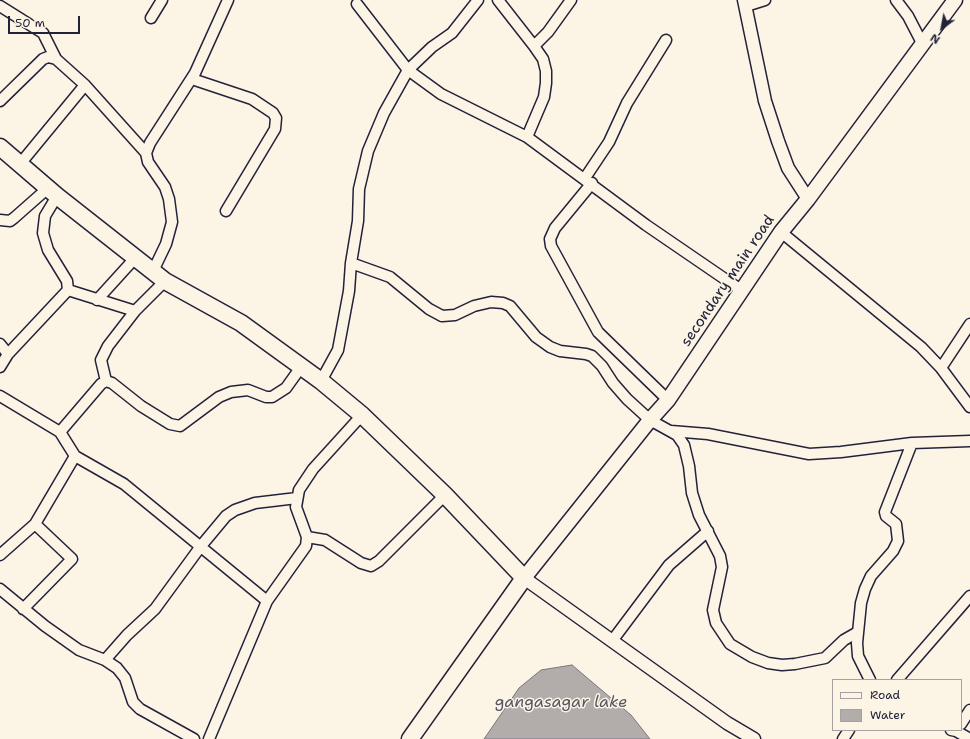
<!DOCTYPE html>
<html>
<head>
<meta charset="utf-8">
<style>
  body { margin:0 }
  #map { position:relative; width:970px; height:739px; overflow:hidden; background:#fcf5e5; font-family:"Shantell Sans",sans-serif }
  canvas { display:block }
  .legend { position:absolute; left:832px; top:679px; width:130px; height:52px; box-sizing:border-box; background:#fcf5e5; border:1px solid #a5a1a1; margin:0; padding:5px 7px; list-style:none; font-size:12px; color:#22223b }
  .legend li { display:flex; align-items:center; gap:8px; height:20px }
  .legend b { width:20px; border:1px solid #a5a1a1 }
  .north { position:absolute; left:922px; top:8px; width:40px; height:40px; -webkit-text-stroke:3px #fcf5e5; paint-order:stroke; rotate:212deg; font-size:11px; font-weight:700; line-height:16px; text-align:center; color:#22223b }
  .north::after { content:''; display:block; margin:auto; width:14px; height:18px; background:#22223b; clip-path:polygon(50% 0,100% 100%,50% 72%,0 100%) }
  .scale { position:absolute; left:8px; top:16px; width:72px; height:18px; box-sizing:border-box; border:2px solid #22223b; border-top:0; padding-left:5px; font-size:12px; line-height:14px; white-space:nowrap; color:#22223b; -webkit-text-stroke:3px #fcf5e5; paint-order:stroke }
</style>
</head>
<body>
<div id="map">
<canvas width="970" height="739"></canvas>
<ul class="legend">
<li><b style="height:5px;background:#fcf5e5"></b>Road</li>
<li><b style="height:11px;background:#b2adab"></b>Water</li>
</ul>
<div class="north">N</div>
<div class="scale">50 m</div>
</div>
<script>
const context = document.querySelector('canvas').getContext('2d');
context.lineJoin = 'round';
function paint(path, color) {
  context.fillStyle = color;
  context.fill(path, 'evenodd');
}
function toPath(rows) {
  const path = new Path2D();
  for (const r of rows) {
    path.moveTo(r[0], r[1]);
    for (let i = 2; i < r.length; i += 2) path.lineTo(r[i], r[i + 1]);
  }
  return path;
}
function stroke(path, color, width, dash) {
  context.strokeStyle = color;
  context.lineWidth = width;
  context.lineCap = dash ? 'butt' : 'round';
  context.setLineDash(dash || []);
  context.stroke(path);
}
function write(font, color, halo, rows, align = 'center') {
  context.font = font + ' "Shantell Sans",sans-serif';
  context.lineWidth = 3;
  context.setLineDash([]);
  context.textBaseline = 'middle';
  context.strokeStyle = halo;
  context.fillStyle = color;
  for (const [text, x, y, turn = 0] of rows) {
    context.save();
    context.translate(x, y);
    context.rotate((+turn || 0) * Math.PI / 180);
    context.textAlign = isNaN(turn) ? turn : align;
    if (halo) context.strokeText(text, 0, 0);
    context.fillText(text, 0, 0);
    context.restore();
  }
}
const water = toPath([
  [572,665,631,715,650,739,484,739,519,688,541,670,572,665]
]);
paint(water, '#b2adab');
stroke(water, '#78757e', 1);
const minor = toPath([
  [498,0,534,46,543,59,546,71,546,83,544,97,527,137],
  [896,0,908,16,922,43],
  [357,4,408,70,441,94,527,137,646,225,741,290],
  [0,6,43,33,56,59],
  [746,6,765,0],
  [151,18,162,0],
  [534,46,548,32,571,0],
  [192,79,252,99,273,113,276,118,275,129,226,211],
  [0,101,43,59,48,57,56,59,85,85,146,153],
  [20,164,85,85],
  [585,178,609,142,627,103,666,40],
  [592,183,555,228,550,239,551,246,598,332,668,400],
  [0,220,10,221,14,218,48,188],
  [781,232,921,347,941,368,970,407],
  [351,263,390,277,429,309,442,316,455,315,474,306,491,302,503,303,510,306,536,337,550,347,560,351,586,354,592,356,602,366,613,383,627,399,650,420,677,435,684,445,689,466,692,493,699,515,720,556,722,567,713,610,716,623,730,644,752,657,768,663,782,665,795,664,825,658,844,640,858,632],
  [153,271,166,244,172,222,169,199,165,187,148,162,146,153,150,143,195,73,228,0],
  [68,290,135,311],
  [97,300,136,257],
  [0,344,8,354],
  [0,367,8,354,68,290,67,281,48,250,43,233,45,216,57,196],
  [941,368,970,324],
  [106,381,101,360,108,346,135,311,165,281],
  [321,381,338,350,349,291,351,263,358,221,359,189,368,151,384,113,408,70,432,47,452,33,478,0],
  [0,396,60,432,75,456,35,524,0,555],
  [671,431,708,434,809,454,841,452,912,443,970,441],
  [60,432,101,384,106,381,112,383,141,406,170,424,180,426,219,397,231,392,248,390,266,397,272,397,286,388,301,367],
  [75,456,124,484,267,601],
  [307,537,325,540,361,563,371,566,379,561,445,495],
  [0,589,45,626,79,650,105,660,117,668,125,678,133,702,140,709,194,739],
  [23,609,72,559,35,524],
  [612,641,669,565,708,531],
  [105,660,127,635,155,609,201,546,226,516,235,510,255,503,297,498],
  [870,680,858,656,857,643,861,603,865,589,871,576,893,551,898,541,896,524,886,516,885,512,912,443],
  [897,680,970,596],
  [961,724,970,710],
  [951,730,956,731,970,739],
  [209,739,267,601,306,546,307,537,296,507,299,490,313,469,362,415],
  [843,739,849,730]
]);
const tertiary = toPath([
  [744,0,765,101,778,141,788,168,808,199],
  [524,578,727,723,754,739]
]);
const secondary = toPath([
  [524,578,650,420,668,400,781,232,808,199,955,0]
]);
const primary = toPath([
  [0,147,57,196,165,281,241,323,321,381,362,415,445,495,524,578,410,739]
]);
stroke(minor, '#22223b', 13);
stroke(tertiary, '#22223b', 15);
stroke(secondary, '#22223b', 17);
stroke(primary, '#22223b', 19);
stroke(minor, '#fcf5e5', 10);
stroke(tertiary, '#fcf5e5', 12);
stroke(secondary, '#fcf5e5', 14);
stroke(primary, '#fcf5e5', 16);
write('15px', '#22223b', '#fcf5e5', [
  ["secondary main road",728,281,-56]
]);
write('italic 16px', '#545362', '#fcf5e5', [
  ["gangasagar lake",561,703]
]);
</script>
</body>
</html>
